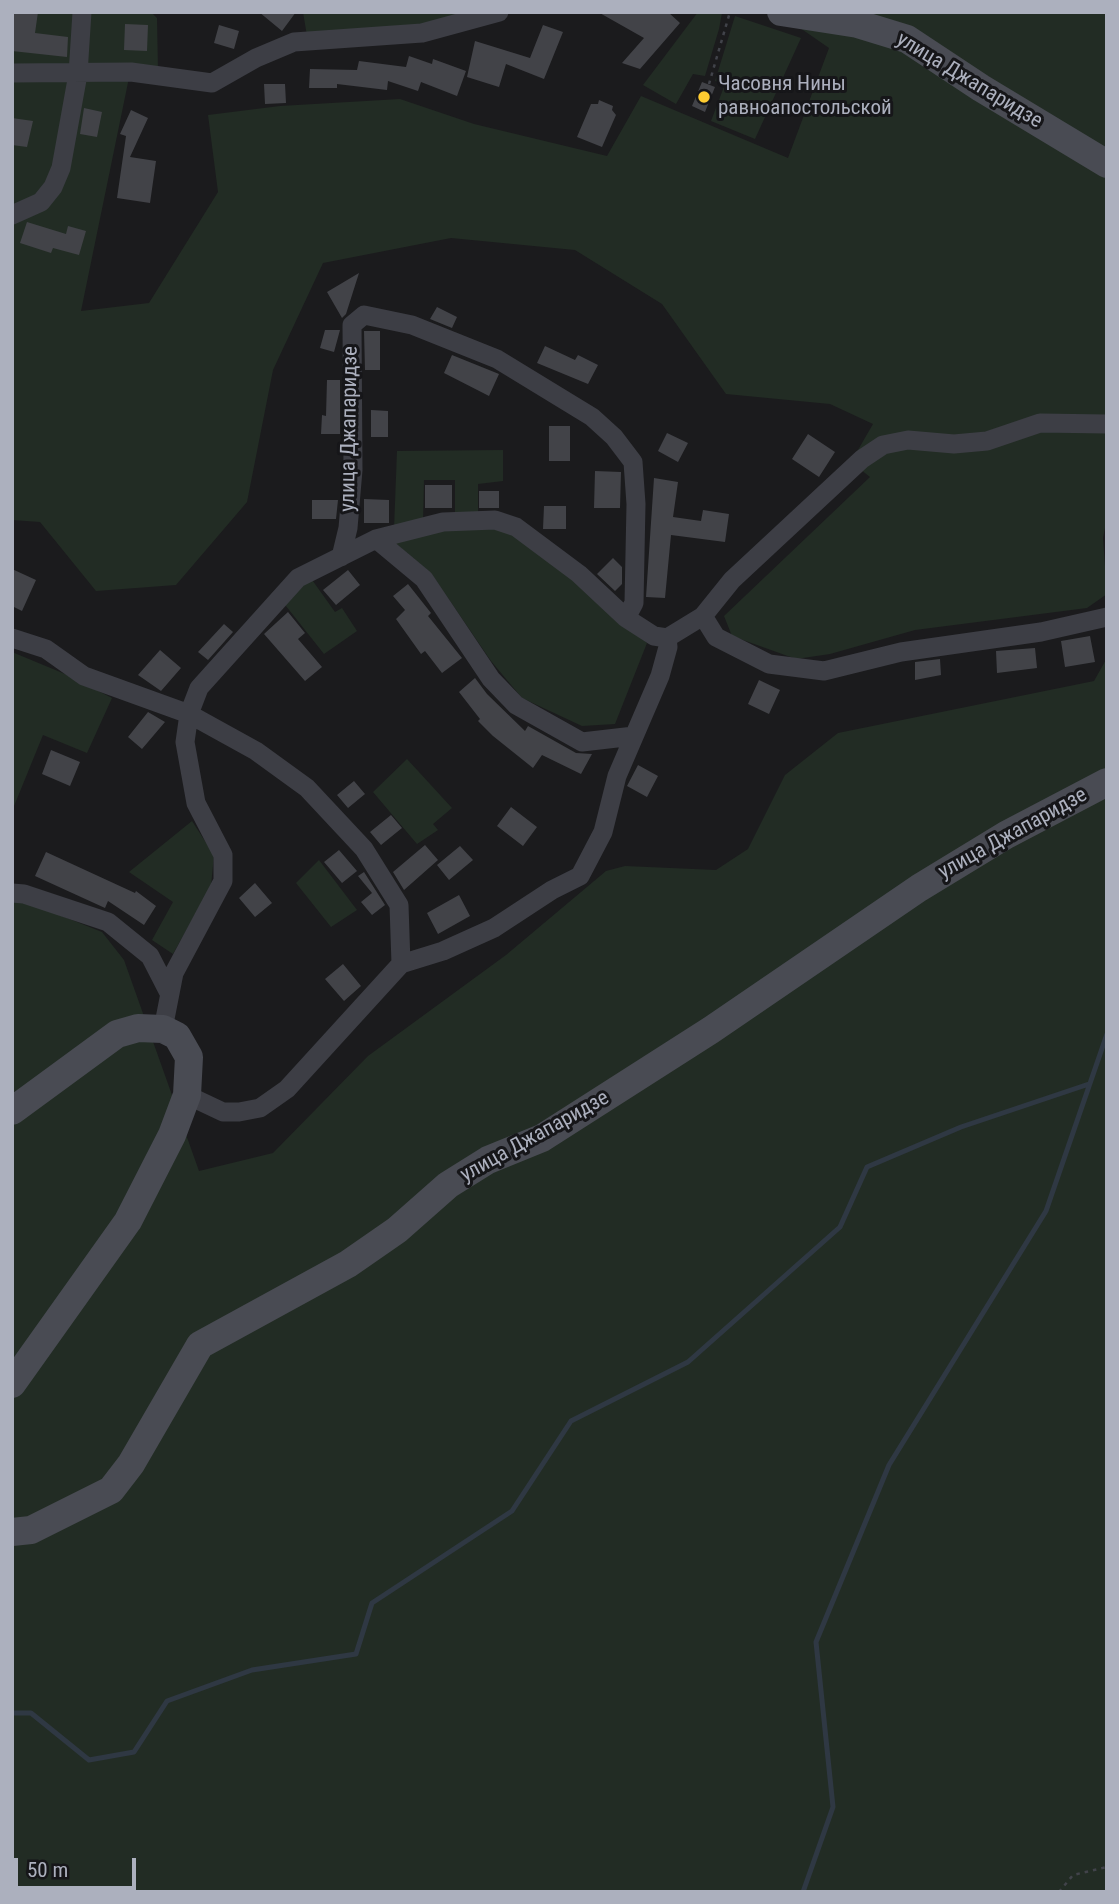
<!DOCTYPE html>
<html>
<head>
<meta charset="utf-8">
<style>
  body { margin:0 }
  #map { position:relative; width:1119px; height:1904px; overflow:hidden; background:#1b1b1d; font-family:"Roboto Condensed",sans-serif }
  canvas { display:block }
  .frame { position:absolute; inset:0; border:14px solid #acb0be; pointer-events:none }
  .scale { position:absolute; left:14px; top:1858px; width:122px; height:32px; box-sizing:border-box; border:4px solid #acb0be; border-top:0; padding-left:9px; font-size:21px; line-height:24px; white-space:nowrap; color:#acb0be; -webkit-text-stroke:5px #161619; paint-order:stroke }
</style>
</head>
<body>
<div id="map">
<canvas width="1119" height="1904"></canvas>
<div class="frame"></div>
<div class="scale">50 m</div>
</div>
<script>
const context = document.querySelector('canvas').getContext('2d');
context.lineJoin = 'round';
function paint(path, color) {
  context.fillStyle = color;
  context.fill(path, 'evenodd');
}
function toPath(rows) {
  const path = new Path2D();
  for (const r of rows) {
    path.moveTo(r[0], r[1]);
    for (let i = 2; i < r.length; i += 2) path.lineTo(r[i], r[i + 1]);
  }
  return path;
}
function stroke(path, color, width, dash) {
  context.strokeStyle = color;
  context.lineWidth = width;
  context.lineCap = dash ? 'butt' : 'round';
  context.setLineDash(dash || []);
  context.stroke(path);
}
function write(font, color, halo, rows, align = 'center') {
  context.font = font + ' "Roboto Condensed",sans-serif';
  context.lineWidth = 6;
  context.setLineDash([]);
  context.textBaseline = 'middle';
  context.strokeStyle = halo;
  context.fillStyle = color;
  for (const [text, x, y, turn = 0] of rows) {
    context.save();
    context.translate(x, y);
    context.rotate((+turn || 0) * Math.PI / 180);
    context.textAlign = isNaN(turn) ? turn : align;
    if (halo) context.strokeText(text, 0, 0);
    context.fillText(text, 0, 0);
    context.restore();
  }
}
paint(toPath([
  [12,12,151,12,157,18,158,70,131,68,81,311,149,303,218,192,208,115,280,106,400,99,474,124,607,156,641,96,788,158,829,48,777,12,1107,12,1107,518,1103,538,1107,594,1087,608,915,630,830,654,796,659,732,636,724,616,870,477,851,462,873,424,830,404,726,394,662,304,575,250,451,238,323,263,273,370,247,502,176,585,96,591,40,522,12,520],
  [303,12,473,12,417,26,307,36],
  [698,12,722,13,719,29,705,76,693,74,676,104,643,85],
  [735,16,801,38,755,139,711,121,725,84,715,81],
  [503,450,503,481,478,484,478,517,455,517,455,480,424,480,423,523,394,529,397,451],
  [501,527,574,578,647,643,615,724,582,726,522,698,491,661,431,573,394,542,448,530],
  [310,577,335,612,342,608,357,631,324,654,282,601],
  [12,652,65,674,112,698,87,753,43,735,12,811],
  [1107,658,1107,1892,12,1892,12,896,102,932,124,960,199,1171,273,1153,368,1056,506,955,606,871,625,866,716,870,748,849,785,775,838,733,1094,681],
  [407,759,452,808,433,824,438,830,417,844,373,792],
  [192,821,214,855,211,886,173,954,152,940,173,902,129,872],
  [319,860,357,910,331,927,296,883]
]), '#222c24');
stroke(toPath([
  [12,1713,31,1713,89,1760,134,1752,167,1701,252,1670,356,1654,372,1603,512,1511,571,1421,688,1362,840,1227,867,1167,961,1127,1089,1084],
  [803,1892,833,1807,816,1642,889,1465,1046,1211,1107,1034]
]), '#2f3843', 5);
paint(toPath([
  [12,12,38,12,35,33,68,37,67,57,12,51],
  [259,12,296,12,282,31],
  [598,12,668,12,680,23,640,69,622,63,644,38],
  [125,24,148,25,147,51,124,50],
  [219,25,239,31,234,49,214,43],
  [543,25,563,32,544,79,506,64,499,87,467,77,475,41,530,58],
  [409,56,432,64,433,59,466,71,457,96,421,82,418,91,388,81,387,90,337,84,337,88,309,88,310,69,357,70,359,61,406,67],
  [702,82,715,87,705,112,692,106],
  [264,84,285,84,286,103,265,104],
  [599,100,613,106,612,110,616,115,602,147,577,137,591,104,598,104],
  [84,108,102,112,97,137,80,134],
  [131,110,148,118,130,157,156,161,150,203,117,198,126,136,120,134],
  [12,118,33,121,27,147,12,145],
  [27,222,66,234,68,226,86,231,79,255,53,248,51,253,20,243],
  [359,273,346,314,342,318,327,292],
  [437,307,457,317,452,328,430,319],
  [325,330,340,330,334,352,320,348],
  [364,331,380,331,380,370,365,370],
  [545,346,575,360,578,355,598,365,588,384,537,363],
  [452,355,499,374,489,396,444,373],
  [327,380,340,380,340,434,321,434,322,415,326,416],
  [371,410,388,411,388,437,371,437],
  [549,426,570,426,570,461,549,461],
  [667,433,688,443,678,462,658,451],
  [808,434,835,452,819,477,792,459],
  [595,471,621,472,620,508,594,508],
  [654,478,678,482,673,517,701,521,703,510,729,514,725,542,671,535,665,598,646,597],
  [425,485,452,485,452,508,425,508],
  [479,491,499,491,499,508,479,508],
  [364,499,389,500,389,523,364,523],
  [312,500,338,500,336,519,312,519],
  [544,506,566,506,566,529,543,529],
  [613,558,622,567,622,584,615,591,597,574],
  [12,569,36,580,22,611,12,606],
  [348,570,360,585,336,605,323,590],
  [408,584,431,613,428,616,462,658,442,673,425,651,421,654,396,619,405,610,393,596],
  [288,612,305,633,298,639,322,667,305,681,264,634],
  [224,624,233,632,208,660,198,652],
  [1090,636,1095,662,1065,667,1061,641],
  [1035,648,1037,668,997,673,996,651],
  [160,650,181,668,161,691,138,675],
  [940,659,941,675,915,680,915,662],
  [475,678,487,694,525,731,528,726,576,753,592,754,581,774,542,755,533,768,493,736,478,721,480,719,459,692],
  [759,680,780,690,769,714,748,704],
  [148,712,165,722,142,749,128,737],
  [51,750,80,762,70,786,42,774],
  [638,765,658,776,647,797,627,786],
  [354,781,365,794,348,808,337,795],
  [511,807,537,827,523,846,497,826],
  [391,815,402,828,381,845,370,832],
  [425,845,438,860,404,890,393,872],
  [460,846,473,860,449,880,437,865],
  [339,850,357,871,342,883,324,862],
  [46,852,135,893,136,891,156,906,144,925,108,901,105,908,35,876],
  [364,872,385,905,372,915,361,902,372,893,358,876],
  [255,883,272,903,255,917,239,898],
  [459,895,470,916,438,934,427,913],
  [343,964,361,986,344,1001,325,979]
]), '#424348');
stroke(toPath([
  [709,84,730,12],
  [1059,1892,1073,1875,1107,1867]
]), '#41434a', 2.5, [3.5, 5]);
stroke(toPath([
  [12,73,131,72,212,83,256,58,294,42,422,33,499,12],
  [12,215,41,202,53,187,61,168,78,74,82,12],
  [376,539,424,579,491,679,516,705,582,742,634,736],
  [703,616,732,580,862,459,883,445,908,440,954,444,987,441,1040,423,1107,424],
  [626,618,654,636,667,638,703,616,716,637,769,664,824,671,901,652,1041,632,1107,617],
  [12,638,46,649,84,676,189,714,256,751,307,788,364,849,399,905,401,964,287,1089,260,1108,239,1112,223,1112,187,1095],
  [12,893,24,894,108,922,150,956,168,991],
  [401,964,443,951,494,928,552,890,580,876,603,832,617,776,660,676,668,647,667,638],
  [163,1029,174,973,223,881,223,855,196,803,185,742,189,714,199,688,298,578,376,539,443,522,495,520,516,527,579,574,626,618,634,603,636,504,633,462,614,437,592,417,497,359,412,325,364,315,352,325,353,470,348,528,341,557]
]), '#3d3e45', 19);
stroke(toPath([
  [781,12,858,24,907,39,981,88,1107,164],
  [12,1111,117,1034,138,1028,163,1029,177,1036,189,1057,187,1095,172,1135,128,1221,12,1384],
  [12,1532,31,1530,111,1490,131,1464,200,1345,348,1264,397,1230,448,1185,488,1160,542,1138,711,1030,919,888,1006,835,1107,782]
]), '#494b53', 28);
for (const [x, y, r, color] of [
  [704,97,7,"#ffcc31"]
]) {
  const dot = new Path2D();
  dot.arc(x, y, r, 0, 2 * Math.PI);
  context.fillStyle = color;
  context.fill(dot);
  stroke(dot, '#161619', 2.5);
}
write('21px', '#acb0be', '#161619', [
  ["улица Джапаридзе",969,81,31],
  ["улица Джапаридзе",350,429,-89],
  ["улица Джапаридзе",1013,834,-29],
  ["улица Джапаридзе",535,1137,-29]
]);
write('21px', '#acb0be', '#161619', [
  ["Часовня Нины",718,85],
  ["равноапостольской",718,109]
], 'left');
</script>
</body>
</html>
